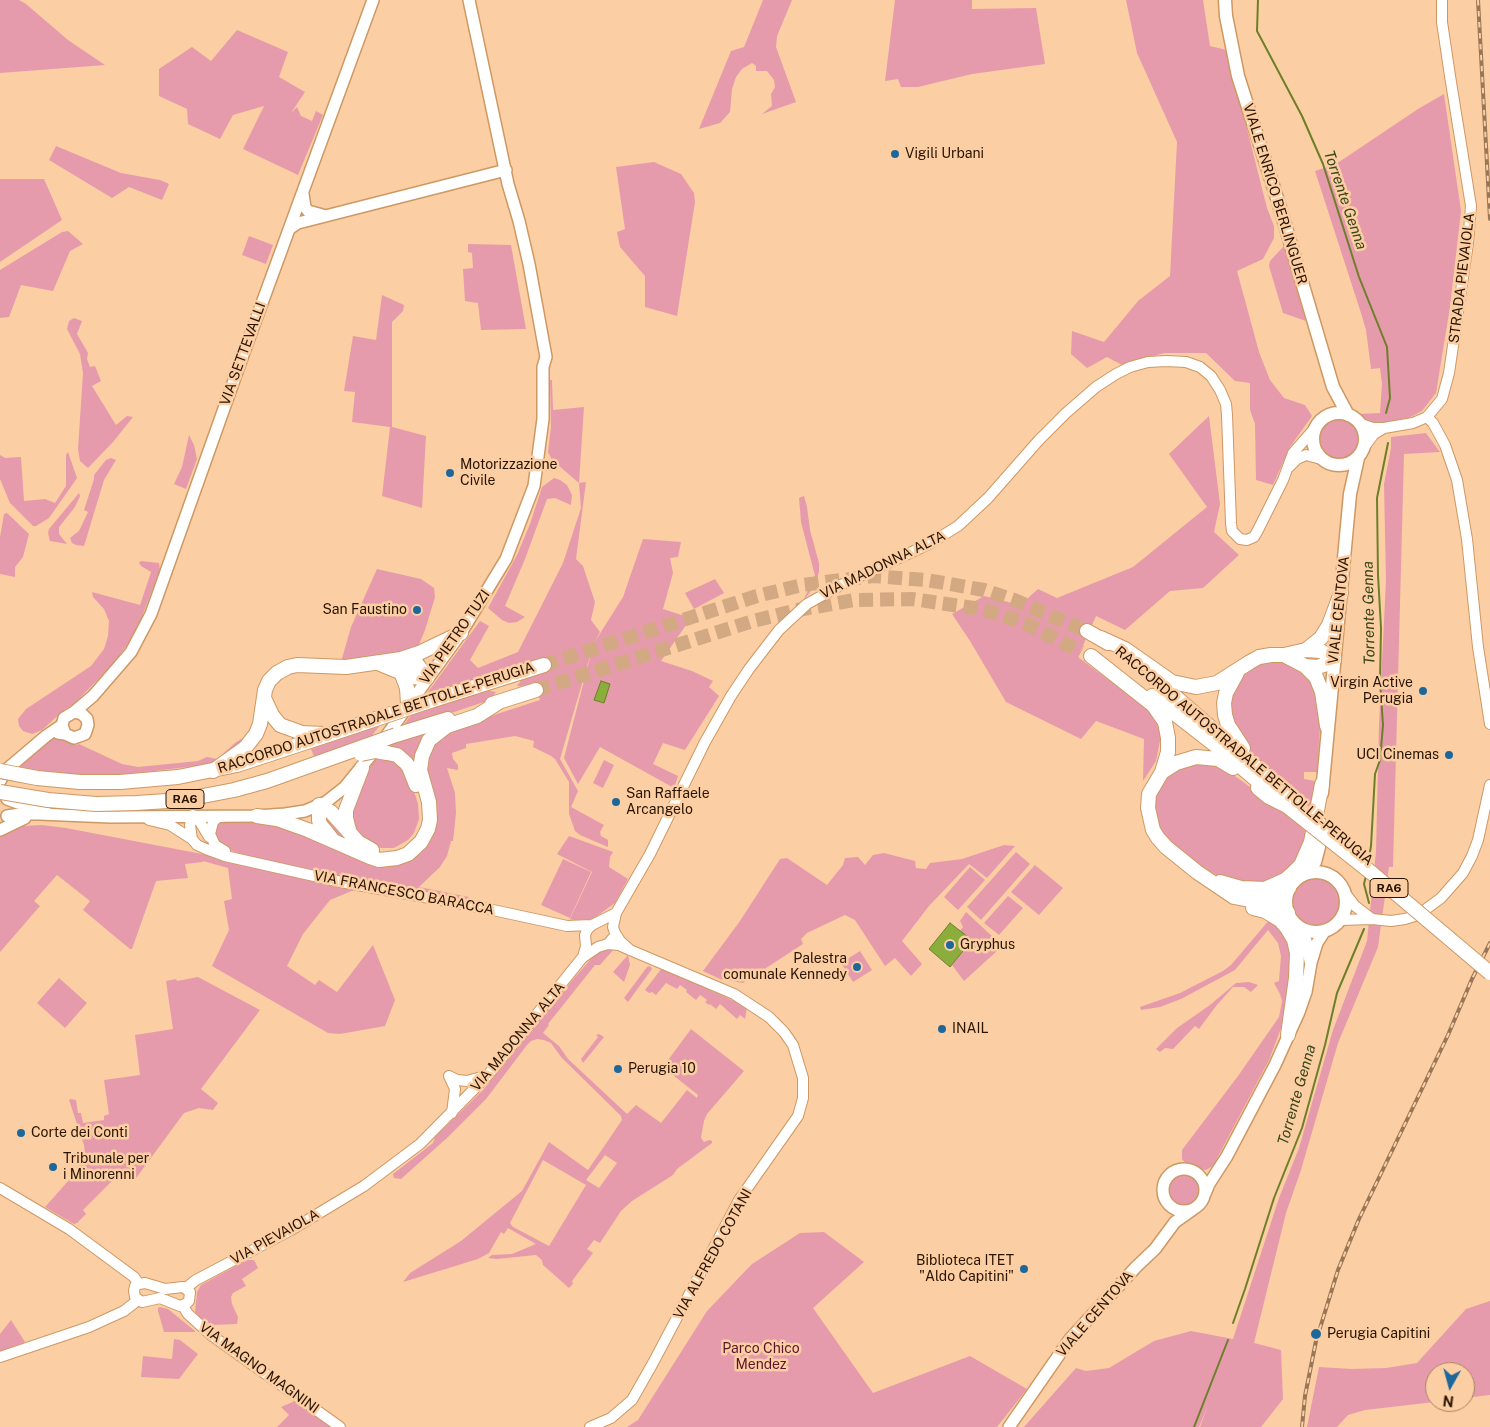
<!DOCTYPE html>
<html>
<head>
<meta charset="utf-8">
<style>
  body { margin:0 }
  #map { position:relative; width:1490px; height:1427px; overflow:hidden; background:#fccea3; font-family:"Public Sans",sans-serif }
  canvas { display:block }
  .north { position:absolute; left:1425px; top:1362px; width:50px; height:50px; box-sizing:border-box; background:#fccea3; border:1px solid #a78462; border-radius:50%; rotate:187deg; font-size:14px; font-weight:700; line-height:20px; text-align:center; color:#281400 }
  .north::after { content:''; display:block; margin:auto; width:18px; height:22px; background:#1e679b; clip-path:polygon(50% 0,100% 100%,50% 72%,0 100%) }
</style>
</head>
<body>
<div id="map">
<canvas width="1490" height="1427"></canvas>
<div class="north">N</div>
</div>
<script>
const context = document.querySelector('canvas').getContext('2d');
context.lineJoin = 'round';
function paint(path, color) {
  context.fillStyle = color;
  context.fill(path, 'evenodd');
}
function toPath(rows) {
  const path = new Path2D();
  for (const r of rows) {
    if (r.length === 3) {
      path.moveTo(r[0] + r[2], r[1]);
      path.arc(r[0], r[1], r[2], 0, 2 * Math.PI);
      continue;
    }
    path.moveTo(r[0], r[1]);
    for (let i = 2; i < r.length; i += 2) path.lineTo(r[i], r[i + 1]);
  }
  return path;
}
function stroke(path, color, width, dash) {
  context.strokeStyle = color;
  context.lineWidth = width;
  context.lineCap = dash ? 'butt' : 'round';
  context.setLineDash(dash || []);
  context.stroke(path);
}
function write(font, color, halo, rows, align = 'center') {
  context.font = font + ' "Public Sans",sans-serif';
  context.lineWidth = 5;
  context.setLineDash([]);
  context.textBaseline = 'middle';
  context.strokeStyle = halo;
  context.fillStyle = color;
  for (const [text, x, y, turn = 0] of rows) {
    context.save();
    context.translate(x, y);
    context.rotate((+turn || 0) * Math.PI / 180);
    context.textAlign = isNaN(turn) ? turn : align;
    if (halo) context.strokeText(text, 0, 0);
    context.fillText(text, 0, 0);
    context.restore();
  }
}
paint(toPath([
  [0,0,19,0,26,4,68,40,105,65,0,73],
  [763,0,792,0,777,36,776,47,796,102,762,114,772,106,771,94,775,87,774,80,767,71,756,71,756,66,752,63,742,69,736,77,732,89,730,112,720,123,699,129,731,51,744,47],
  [895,0,972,0,972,9,1036,8,1045,64,972,74,918,87,901,87,898,79,885,81],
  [1126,0,1203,0,1210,46,1227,50,1267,208,1274,226,1274,238,1263,259,1237,271,1259,352,1270,380,1284,398,1305,405,1312,416,1290,447,1273,485,1256,480,1255,424,1250,410,1250,383,1235,381,1206,353,1164,353,1122,365,1107,357,1087,368,1071,354,1072,331,1104,342,1138,301,1170,276,1177,142,1137,53],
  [237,30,288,52,279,77,305,92,291,113,297,107,301,116,312,121,316,111,323,115,298,175,243,149,264,106,233,115,220,139,188,124,187,109,159,96,159,69,192,47,211,61],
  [1444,94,1461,211,1450,307,1436,393,1422,411,1401,422,1379,426,1367,422,1357,414,1380,413,1382,384,1380,368,1371,369,1366,330,1361,313,1315,171,1336,164,1418,109],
  [56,146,121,173,160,180,169,184,162,200,129,187,112,198,49,160],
  [654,162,681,174,694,193,695,202,677,316,645,307,645,276,620,247,617,232,625,229,616,167],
  [0,179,44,179,62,220,0,262],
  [68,231,83,244,70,251,53,291,21,285,9,317,0,318,0,270,62,232],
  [249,236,273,245,266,264,242,255],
  [468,244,511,245,526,329,481,330,478,303,465,301,463,269,473,268,472,253,468,252],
  [1284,246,1306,321,1283,313,1269,266,1270,261],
  [382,295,404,305,403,311,392,322,392,427,426,436,422,508,382,496,390,427,352,422,355,392,344,391,353,336,376,340],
  [74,318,82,321,77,334,88,353,87,359,90,367,95,366,101,381,92,386,116,425,127,416,133,417,113,442,88,468,80,461,78,449,83,373,80,354,67,329,69,321],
  [550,380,552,380,553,410,584,407,579,483,586,482,576,559,583,566,595,602,591,620,600,632,594,643,623,597,643,539,681,542,678,557,670,558,673,573,663,609,691,618,661,661,692,671,713,681,709,687,719,696,685,750,663,743,653,764,678,776,674,788,600,747,578,784,564,758,593,646,560,759,578,791,571,807,604,825,600,832,601,836,608,840,608,847,580,835,575,831,569,814,569,782,555,759,551,756,533,747,534,741,515,736,466,744,466,748,452,753,453,759,458,765,458,770,447,768,455,793,456,813,453,841,451,841,447,856,440,867,419,887,469,897,465,900,335,877,250,857,223,848,215,841,215,827,216,824,223,820,261,819,373,862,419,852,428,786,426,754,445,731,540,700,535,683,526,687,517,686,522,679,550,670,547,660,425,696,480,621,489,626,470,660,478,668,518,652,563,563,581,508,579,483,552,460,548,452,551,427],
  [1209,416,1220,504,1214,532,1239,555,1203,588,1170,591,1125,630,1096,616,1078,657,1154,714,1161,736,1156,761,1143,781,1144,739,1096,721,1081,739,1006,702,970,641,952,614,984,596,1020,605,1038,589,1057,598,1133,567,1207,507,1169,454],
  [1339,439,21],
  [1426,433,1440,452,1404,454,1393,867,1389,867,1378,947,1338,1043,1301,1170,1286,1213,1254,1343,1281,1350,1283,1399,1261,1427,1200,1427,1208,1405,1199,1427,1024,1427,1076,1368,1086,1371,1109,1368,1154,1341,1191,1331,1233,1339,1279,1198,1299,1148,1333,1030,1367,941,1376,851,1379,724,1386,580,1384,484,1391,448,1391,437],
  [189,435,194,445,197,459,186,489,174,484,182,467],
  [68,452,77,478,49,518,36,526,33,526,10,503,0,479,0,455,5,458,21,457,24,501,45,499,55,503,66,486,66,455],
  [111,458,116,460,104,480,84,546,76,545,72,543,70,538,79,531,88,512,84,510,94,479,94,475,106,460],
  [554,478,560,480,567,485,572,495,571,505,555,498,547,499,525,559,505,606,525,617,517,622,509,623,502,620,488,608,517,555,530,524,542,487],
  [79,493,80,496,75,507,59,527,59,534,67,544,50,541,48,533,49,529],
  [804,496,807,507,810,530,819,563,819,572,814,587,803,601,815,576,801,522,799,498],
  [7,513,29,534,23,557,15,567,15,577,0,574,0,537,4,514],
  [141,561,159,563,160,570,136,632,114,663,74,704,65,709,42,730,32,734,23,731,19,726,18,719,26,709,91,666,104,649,108,636,109,621,104,609,93,597,92,592,140,605,151,572,141,566,139,563],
  [377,569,421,579,434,588,435,597,425,630,418,647,374,658,341,662,351,627],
  [715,579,724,593,694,609,685,593],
  [1268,660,1290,661,1316,686,1321,713,1317,772,1304,772,1304,779,1315,781,1311,809,1247,749,1230,724,1228,705,1232,685,1247,668],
  [486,690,496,692,490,700,400,730,411,715],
  [257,723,251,738,213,764,112,776,63,774,18,769,52,738,65,740,76,745,79,744,122,764,138,767,198,761,207,757,217,759,235,743,246,736,252,724],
  [380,725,368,741,315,759,311,749],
  [429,730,430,732,420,749,417,766,427,805,428,815,424,831,416,843,408,850,399,854,376,856,350,845,329,831,322,820,322,814,323,812,328,814,359,846,369,852,382,855,396,854,409,847,417,840,423,831,426,815,425,805,416,776,413,767,405,758,395,751,385,747,386,745],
  [376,757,397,761,411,781,418,804,419,819,414,833,408,840,394,848,381,848,371,846,351,826,352,800],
  [604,760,614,765,603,788,593,783],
  [1203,761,1221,766,1292,817,1307,833,1301,856,1289,870,1267,883,1240,885,1222,878,1193,862,1168,841,1154,817,1154,792,1166,778,1180,766],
  [42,825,66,828,202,854,354,890,330,900,303,934,287,966,315,985,319,980,337,992,373,945,395,1000,385,1026,340,1034,328,1033,212,966,229,930,224,901,232,899,228,868,203,861,203,862,185,864,188,878,156,881,132,949,130,949,83,910,90,901,57,875,34,901,40,906,0,952,0,835,22,826],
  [569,836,613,852,610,857,609,867,628,879,615,903,593,919,574,920,570,919,592,872,557,854],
  [1004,845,1015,846,987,878,969,864,929,906,902,941,922,964,911,976,895,958,885,966,855,920,845,915,807,933,801,939,803,944,743,983,720,979,703,971,740,921,780,859,787,858,827,885,843,865,845,858,858,857,865,865,873,855,884,853,915,861,916,868,926,869,930,863,962,859],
  [1016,852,1030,864,981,920,967,907],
  [563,859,591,872,570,918,541,905],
  [1035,865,1063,888,1039,915,1011,892],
  [970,867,985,880,958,910,944,897],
  [1316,902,25],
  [1008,896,1023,908,999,935,984,923],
  [966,912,994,938,998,950,964,981,952,965,972,940,960,931,963,927,960,921],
  [1270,919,1282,929,1292,952,1293,977,1283,1023,1269,1060,1213,1166,1206,1170,1199,1169,1186,1164,1182,1159,1182,1150,1238,1076,1279,1017,1282,1001,1280,994,1274,983,1279,981,1281,956,1278,943,1268,930,1235,970,1181,999,1160,1007,1141,1010,1140,1007,1180,993,1223,971,1231,965],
  [602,949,614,949,600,965,595,965,548,1024,549,1025,543,1033,559,1046,568,1059,627,1114,636,1105,661,1123,687,1090,697,1098,698,1095,663,1067,691,1029,744,1071,707,1114,704,1121,701,1138,704,1142,709,1140,712,1141,712,1143,677,1169,673,1175,632,1201,621,1211,600,1243,594,1240,587,1249,593,1253,572,1281,573,1284,569,1288,543,1265,542,1260,536,1255,497,1259,488,1258,492,1255,512,1254,536,1244,508,1228,504,1234,501,1232,489,1253,478,1259,403,1282,410,1273,461,1241,522,1191,549,1142,588,1170,622,1120,621,1116,561,1057,551,1043,544,1040,537,1039,531,1041,527,1045,486,1099,447,1138,401,1179,394,1178,393,1174,433,1143,435,1137,484,1089,575,977,597,952],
  [605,1155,617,1163,599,1188,586,1180],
  [543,1160,586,1185,549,1246,513,1227,510,1223],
  [860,951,872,970,853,982,841,963],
  [628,955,630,965,624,982,613,972],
  [650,966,652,969,628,1002,624,998,647,967],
  [662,968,747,1007,745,1019,740,1015,737,1019,720,1004,716,1009,710,1004,709,1005,705,1002,707,1000,700,995,696,1000,686,992,687,990,680,985,677,989,666,983,656,995,652,992,649,993,645,990],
  [198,977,260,1010,201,1089,218,1103,213,1110,199,1108,184,1113,134,1181,126,1172,121,1172,83,1210,86,1214,77,1223,74,1224,45,1207,69,1180,85,1154,84,1145,69,1100,71,1099,76,1100,78,1113,81,1113,83,1123,104,1120,104,1116,109,1114,104,1080,140,1075,135,1035,173,1029,166,981,176,979,177,981],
  [59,978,87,1003,65,1028,37,1003],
  [1249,982,1258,985,1251,992,1244,987,1233,987,1216,1006,1199,1029,1195,1026,1173,1049,1165,1048,1160,1052,1156,1049,1177,1028,1210,1005,1236,983],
  [599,1034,604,1037,583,1063,581,1059,598,1037,596,1035],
  [1184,1190,16],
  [824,1232,864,1262,813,1308,873,1393,970,1356,1027,1389,997,1427,627,1427,638,1420,707,1311,752,1264,800,1233],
  [247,1260,254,1260,258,1268,242,1279,246,1286,233,1293,231,1297,232,1304,238,1317,237,1324,214,1325,203,1321,195,1312,197,1292,201,1285],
  [1490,1301,1490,1395,1465,1398,1465,1372,1435,1372,1435,1402,1365,1410,1348,1415,1337,1427,1307,1427,1319,1367,1352,1369,1386,1368,1417,1363,1466,1309],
  [160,1307,168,1309,195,1331,195,1332,164,1332,158,1311,158,1308],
  [11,1320,25,1342,0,1352,0,1334],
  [174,1339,180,1340,198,1354,179,1379,141,1377,143,1356,172,1359],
  [295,1401,333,1427,277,1427,289,1415,281,1407]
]), '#e69bac');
const water = toPath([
  [601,681,610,684,604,703,594,700,601,681],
  [950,923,972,940,950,967,929,949,950,923]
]);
paint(water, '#8aad3b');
stroke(water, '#6d7f29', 1);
stroke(toPath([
  [1258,0,1257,31,1302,116,1323,164,1359,277,1387,347,1390,398,1386,413],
  [1368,864,1371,846,1375,774,1380,760,1383,725,1380,681,1381,628,1378,575,1377,498,1388,443],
  [1366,876,1364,884,1369,903],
  [1233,1323,1245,1289,1274,1198,1302,1128,1325,1045,1337,993,1364,929],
  [1194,1427,1228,1340]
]), '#6d7f29', 2);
stroke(toPath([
  [544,665,757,596,802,585,873,576,927,580,984,590,1014,600,1087,631],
  [536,690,753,621,798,610,854,600,912,599,974,608,1002,615,1029,625,1081,652]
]), '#d2a982', 14, [14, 7]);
const tertiary = toPath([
  [1427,417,1433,423,1445,445,1457,480,1467,539,1478,647,1490,724],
  [1361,424,1373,428,1384,428,1413,423,1427,417,1442,399,1449,373,1468,243,1471,206,1450,76,1442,22,1442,0],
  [1365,446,1374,434,1384,428],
  [1289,467,1297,459,1306,455,1321,459],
  [225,816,217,818,213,822,210,834,215,845,225,851],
  [149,820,170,825,192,839,197,845,206,849,225,856,341,882,479,907,567,926,592,925],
  [192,839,190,825,193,815,200,822,209,837],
  [1345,893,1355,906,1372,919],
  [1341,920,1372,919,1391,921,1405,919,1418,915,1441,898,1463,873,1472,856,1478,840,1490,785],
  [630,950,620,941,615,933,613,927,616,913,650,854,705,742,731,696,749,669,779,630,807,604,841,585,929,544,958,526,988,498,1039,440,1066,413,1096,387,1116,374,1130,367,1148,362,1167,361,1186,362,1200,367,1211,376,1220,390,1226,404,1227,415,1231,523,1232,531,1240,539,1247,540,1254,537,1258,530,1283,480,1293,453,1315,428],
  [583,957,586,946,585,935,587,930,592,925,616,913],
  [449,1076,457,1080,467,1081,485,1076],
  [449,1076,455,1089,452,1113],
  [0,1188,69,1229,134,1277,139,1284],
  [145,1283,165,1289,183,1287,190,1292,189,1301,187,1303,180,1306,160,1298,142,1302,135,1297,134,1291,135,1286,139,1284,145,1283],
  [186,1288,196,1280,291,1230,364,1186,420,1144,488,1075,582,958,598,947,608,944,612,939],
  [183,1306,188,1314,211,1335,340,1427],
  [0,1357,89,1327,124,1311,138,1300],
  [590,1427,611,1418,632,1400,653,1363,739,1200,798,1116,803,1098,803,1078,793,1045,784,1032,769,1017,734,994,630,950,619,945,608,944]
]);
const secondary = toPath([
  [303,194,305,207,308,211,326,216],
  [289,229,298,223,506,170],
  [58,733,65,734,74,738,85,734,88,725,87,719,82,714,74,712],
  [65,734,62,725,64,718,74,712,93,696,131,652,151,614,243,355,373,0],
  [0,781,6,770,46,736,62,725],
  [7,799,18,803,45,809],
  [7,816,20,814,39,814,111,817,257,816,285,814,305,811,326,802,345,787,384,739,461,633,506,559,534,486,543,419,543,367,546,357,529,264,519,221,508,184,469,0],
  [0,830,25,818],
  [1302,929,1307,944,1310,961],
  [1184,1190,21],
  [1205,1194,1209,1184,1227,1156,1275,1065,1299,1012,1306,992,1311,963,1317,943,1324,932],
  [1009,1427,1070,1339,1136,1267,1155,1249,1175,1222,1192,1210]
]);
const primary = toPath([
  [1225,0,1226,16,1238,76,1278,201,1333,387,1348,415],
  [1339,439,26],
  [1322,793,1350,494,1358,458],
  [1316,902,30],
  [1305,874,1315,862,1319,847,1320,823]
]);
const motorway = toPath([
  [1087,631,1108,643],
  [1101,638,1125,649,1172,682,1196,687,1217,683,1250,662,1259,657,1271,655,1284,655,1306,650,1321,651,1334,660,1324,665,1317,667,1305,666,1284,655],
  [1306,650,1321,638,1329,625,1341,593],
  [1091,656,1153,705,1165,722,1168,738,1168,752,1162,772,1149,794,1148,808,1153,830,1158,838,1166,847,1197,872,1234,897,1275,905,1288,913],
  [401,659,417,664,427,678],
  [378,663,412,677,427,678],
  [1305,666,1316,677,1322,692,1327,726],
  [401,672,407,688,408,704],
  [1237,673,1226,693,1224,703,1225,715,1228,725,1243,748],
  [1155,679,1293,799],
  [1152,696,1215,745,1267,789],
  [264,698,272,715,280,725,302,733,323,734],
  [430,701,544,665],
  [492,704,536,690],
  [396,735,448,719],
  [387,753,397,755,406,763,409,767,416,785],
  [213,771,245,748,256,734,260,724,265,690,269,681,277,673,288,667,297,665,346,667,401,659,419,653,461,633],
  [1162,772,1176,763,1196,757,1218,759,1233,768],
  [120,782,178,777,237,765,328,735],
  [1258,788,1269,797,1287,806],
  [257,816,277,819,308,830,370,857,379,860,397,858,408,854,421,842,428,829,430,820,429,802,420,770,422,756,429,740,447,726,477,716,499,702],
  [349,830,346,818,346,810,362,768],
  [332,839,320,824,319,820,319,805,331,812,358,842,372,850],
  [1220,882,1241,888,1265,889,1285,880,1293,873,1301,865,1311,842,1322,784],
  [1259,900,1279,896,1289,888],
  [1253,908,1265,911,1280,920,1287,928,1294,940,1297,953,1296,978,1288,1035]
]);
stroke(tertiary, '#ce9863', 12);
stroke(secondary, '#ce9863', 14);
stroke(primary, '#ce9863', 15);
stroke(motorway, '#ce9863', 16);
stroke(tertiary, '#fff', 10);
stroke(secondary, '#fff', 11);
stroke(primary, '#fff', 12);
stroke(motorway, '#fff', 14);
const rail = toPath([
  [1478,0,1490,219],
  [1302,1427,1305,1396,1316,1341,1338,1270,1359,1219,1448,1035,1472,979,1490,943]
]);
stroke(rail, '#987656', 4);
stroke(rail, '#fccea3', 2, [5.5]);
const motorwayBridge = toPath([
  [328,735,430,701],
  [361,754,376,751,387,753],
  [0,771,37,778,80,782,120,782],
  [0,792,48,800,96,804,137,803,182,800,234,790,267,781,396,735],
  [1287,806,1373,874,1490,973]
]);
stroke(motorwayBridge, '#ce9863', 16, []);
stroke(motorwayBridge, '#fff', 14);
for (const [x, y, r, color] of [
  [895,154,5,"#1e679b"],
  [450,473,5,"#1e679b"],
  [417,610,5,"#1e679b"],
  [1423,691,5,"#1e679b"],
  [1449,755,5,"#1e679b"],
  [616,802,5,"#1e679b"],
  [950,945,5,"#1e679b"],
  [857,967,5,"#1e679b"],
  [942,1029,5,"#1e679b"],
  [618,1069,5,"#1e679b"],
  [21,1133,5,"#1e679b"],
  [53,1167,5,"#1e679b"],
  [1024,1269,5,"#1e679b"],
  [1316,1334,6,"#1e679b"]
]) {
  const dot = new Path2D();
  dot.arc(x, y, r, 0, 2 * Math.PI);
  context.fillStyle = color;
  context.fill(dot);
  stroke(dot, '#fccea3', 2);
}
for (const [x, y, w] of [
  [185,799,38],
  [1389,888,38]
]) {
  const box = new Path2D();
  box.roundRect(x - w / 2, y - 9.5, w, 19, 4);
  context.fillStyle = '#fccea3';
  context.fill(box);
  stroke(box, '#281400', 1);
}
write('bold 12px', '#281400', null, [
  ["RA6",185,799],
  ["RA6",1389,888]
]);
write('14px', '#281400', '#fccea3', [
  ["Vigili Urbani",905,154],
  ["Motorizzazione",460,465],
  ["Civile",460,481],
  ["San Faustino",407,610,"right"],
  ["Virgin Active",1413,683,"right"],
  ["Perugia",1413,699,"right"],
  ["UCI Cinemas",1439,755,"right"],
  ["San Raffaele",626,794],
  ["Arcangelo",626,810],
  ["Gryphus",960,945],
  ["Palestra",847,959,"right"],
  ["comunale Kennedy",847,975,"right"],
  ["INAIL",952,1029],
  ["Perugia 10",628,1069],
  ["Corte dei Conti",31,1133],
  ["Tribunale per",63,1159],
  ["i Minorenni",63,1175],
  ["Biblioteca ITET",1014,1261,"right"],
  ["\"Aldo Capitini\"",1014,1277,"right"],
  ["Perugia Capitini",1327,1334]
], 'left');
write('14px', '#281400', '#fccea3', [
  ["VIALE ENRICO BERLINGUER",1275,194,73],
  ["STRADA PIEVAIOLA",1462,278,-83],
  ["VIA SETTEVALLI",243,354,-70],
  ["VIA MADONNA ALTA",883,565,-26],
  ["VIALE CENTOVA",1339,610,-84],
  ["VIA PIETRO TUZI",455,637,-55],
  ["RACCORDO AUTOSTRADALE BETTOLLE-PERUGIA",376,718,-18],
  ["RACCORDO AUTOSTRADALE BETTOLLE-PERUGIA",1244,756,40],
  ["VIA FRANCESCO BARACCA",404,893,11],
  ["VIA MADONNA ALTA",518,1037,-50],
  ["VIA PIEVAIOLA",275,1237,-29],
  ["VIA ALFREDO COTANI",713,1254,-61],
  ["VIALE CENTOVA",1095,1314,-49],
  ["VIA MAGNO MAGNINI",259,1368,36]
]);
write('14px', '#5c142d', '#fccea3', [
  ["Parco Chico",761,1349],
  ["Mendez",761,1365]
]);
write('italic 15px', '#38471a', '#fccea3', [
  ["Torrente Genna",1345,200,71],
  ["Torrente Genna",1369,613,-91],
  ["Torrente Genna",1297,1095,-74]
]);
</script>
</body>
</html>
